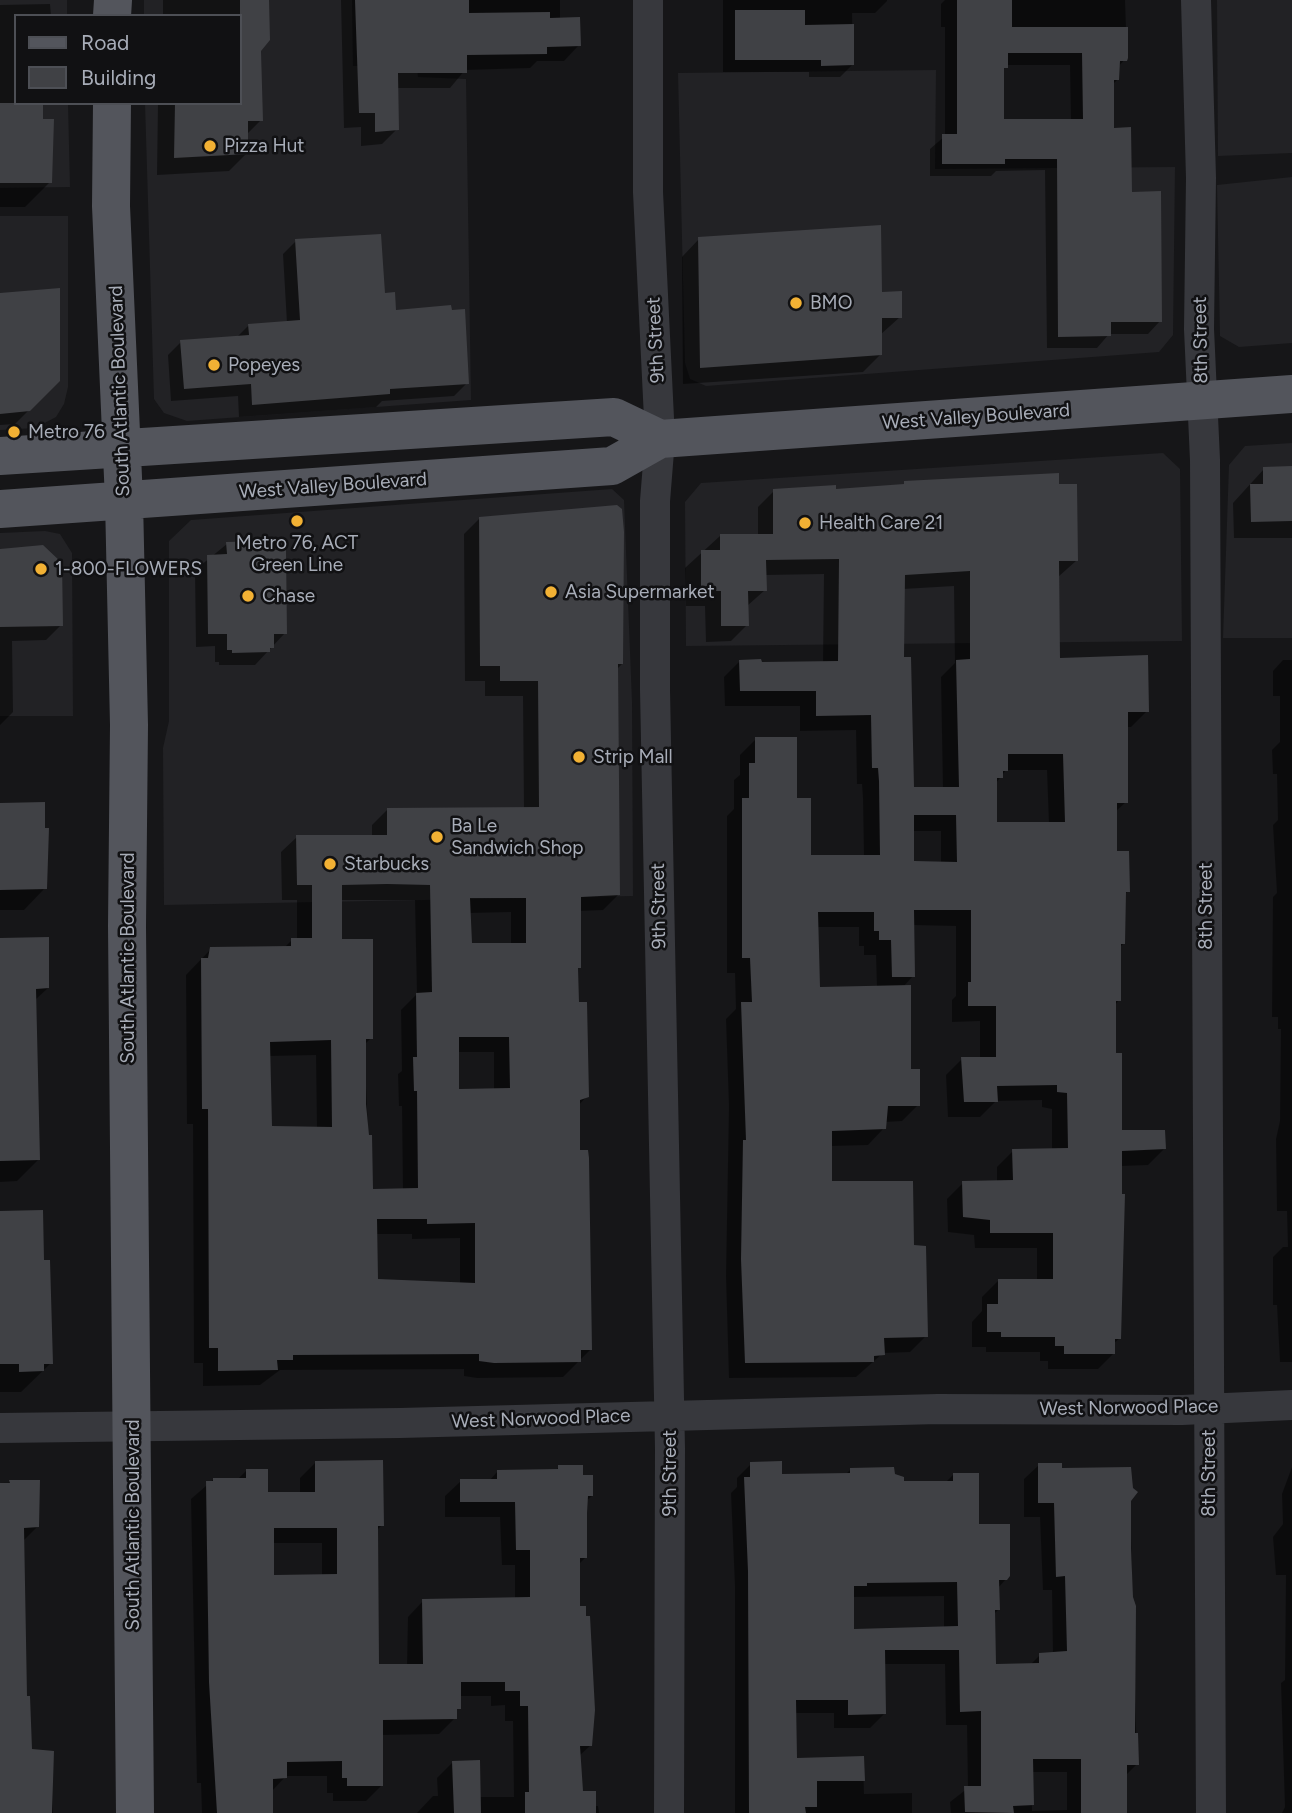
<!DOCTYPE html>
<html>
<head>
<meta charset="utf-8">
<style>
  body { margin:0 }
  #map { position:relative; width:1292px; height:1813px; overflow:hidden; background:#161618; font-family:Figtree,sans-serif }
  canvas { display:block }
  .legend { position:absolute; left:14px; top:14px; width:228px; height:91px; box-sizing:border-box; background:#111113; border:2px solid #4d4f55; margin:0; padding:9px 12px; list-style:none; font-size:21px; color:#a8adb8 }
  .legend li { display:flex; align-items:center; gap:14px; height:35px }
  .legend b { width:35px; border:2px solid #4d4f55 }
</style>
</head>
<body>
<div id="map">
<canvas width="1292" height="1813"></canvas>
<ul class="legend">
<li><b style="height:9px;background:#53555c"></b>Road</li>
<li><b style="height:19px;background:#404145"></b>Building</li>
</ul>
</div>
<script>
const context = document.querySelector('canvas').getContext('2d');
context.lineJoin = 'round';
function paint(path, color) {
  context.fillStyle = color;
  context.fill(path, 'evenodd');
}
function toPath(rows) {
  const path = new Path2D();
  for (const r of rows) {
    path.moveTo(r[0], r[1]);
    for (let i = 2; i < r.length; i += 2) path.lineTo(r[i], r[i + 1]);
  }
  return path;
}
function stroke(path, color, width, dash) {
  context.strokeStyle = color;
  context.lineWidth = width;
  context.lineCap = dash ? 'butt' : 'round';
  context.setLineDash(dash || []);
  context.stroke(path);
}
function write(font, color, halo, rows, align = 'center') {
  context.font = font + ' Figtree,sans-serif';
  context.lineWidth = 5;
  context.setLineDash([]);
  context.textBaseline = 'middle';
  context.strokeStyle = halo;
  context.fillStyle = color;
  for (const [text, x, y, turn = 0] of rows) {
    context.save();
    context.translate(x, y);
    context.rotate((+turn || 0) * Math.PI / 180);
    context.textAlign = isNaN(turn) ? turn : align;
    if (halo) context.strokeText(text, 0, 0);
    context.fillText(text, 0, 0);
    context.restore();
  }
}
paint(toPath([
  [0,0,67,0,67,16,16,16,16,103,68,103,70,187,0,188],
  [144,0,352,0,353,66,417,66,418,77,466,79,471,400,187,421,164,413,154,399,145,103,240,103,240,16,144,16],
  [1217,0,1292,0,1292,153,1218,156],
  [936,70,935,169,1175,167,1173,335,1159,352,706,386,690,379,685,363,678,73],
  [1292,177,1292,343,1239,347,1220,336,1217,185],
  [0,216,68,216,68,387,64,404,56,417,35,428,0,430],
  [1292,443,1292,638,1223,638,1229,465,1245,446],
  [1163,453,1180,469,1182,641,686,646,685,502,701,483],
  [612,489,624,500,632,702,633,896,164,905,163,748,169,721,169,541,191,520],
  [45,531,60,534,72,553,73,716,0,716,0,533]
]), '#222225');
paint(toPath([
  [163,0,268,0,259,50,261,120,246,135,246,154,229,171,157,175,158,103,240,103,240,16,163,16],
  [341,0,560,0,560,19,579,45,564,61,537,61,530,68,465,70,450,88,396,88,397,129,382,144,361,146,361,127,344,128],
  [723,0,887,0,887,1,875,13,852,13,853,64,840,77,809,77,809,72,723,72],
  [945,0,1125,0,1127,57,1118,67,1118,79,1112,85,1112,129,1160,321,1148,334,1109,334,1097,348,1047,348,1045,170,996,171,991,176,930,176,930,149,945,136,945,27,941,27,941,4],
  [1006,65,1070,65,1071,120,1002,121,1002,71],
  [50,4,51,16,16,16,16,103,42,121,50,182,25,207,0,207,0,5],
  [699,239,880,294,900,317,880,335,881,354,863,372,683,384,682,257],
  [296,241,383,295,394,312,467,383,454,396,382,401,376,407,239,417,238,396,171,401,168,355,181,342,236,338,249,325,287,323,283,254],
  [58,290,59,380,15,424,0,425,0,294],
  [1264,469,1292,469,1292,538,1234,538,1233,503],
  [905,483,1057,485,1076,561,1058,577,1058,660,1147,711,1131,727,1126,727,1126,802,1115,812,1115,853,1128,891,1125,894,1123,944,1119,948,1119,1000,1115,1005,1115,1055,1121,1132,1164,1149,1148,1165,1121,1166,1120,1338,1113,1344,1114,1353,1098,1369,1048,1369,1048,1361,1040,1361,1040,1352,986,1352,986,1347,972,1347,972,1322,982,1311,982,1297,998,1281,1037,1281,1037,1248,975,1248,974,1235,948,1232,947,1199,963,1183,997,1183,997,1167,1013,1151,1052,1150,1052,1109,1042,1107,1042,1100,996,1101,980,1117,948,1117,946,1075,962,1059,980,1059,980,1021,952,1022,952,1000,956,996,956,926,913,925,913,976,903,987,909,1070,918,1105,902,1121,885,1122,884,1128,868,1145,830,1146,830,1182,912,1246,926,1336,910,1352,883,1353,856,1377,729,1378,726,1276,729,1106,726,1019,736,1009,735,973,727,973,727,816,734,809,734,780,740,775,740,755,756,739,795,800,809,856,864,856,863,798,862,784,857,784,856,730,800,731,800,706,725,706,724,677,740,661,760,664,823,663,824,574,765,575,765,590,747,606,747,625,731,641,706,642,705,606,686,606,685,568,720,536,758,536,758,507,774,491,835,491,902,486],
  [954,586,955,663,941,677,943,789,912,789,902,659,903,589],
  [1006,770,1047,770,1049,824,996,824,996,783],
  [912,831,941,831,941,863,912,863],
  [816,927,859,927,859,946,864,946,864,955,876,955,877,987,819,988],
  [479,519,622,664,617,669,619,894,603,910,579,911,579,967,576,970,587,1096,578,1106,578,1152,590,1350,563,1377,477,1378,464,1376,464,1369,280,1370,260,1385,203,1386,203,1363,194,1363,193,1124,187,1124,186,975,211,949,284,948,292,940,297,940,297,900,282,900,281,852,297,837,372,837,372,825,387,810,524,809,523,696,485,696,485,681,465,681,464,534],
  [341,900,415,900,417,994,401,1010,402,1071,398,1074,399,1106,402,1106,403,1191,371,1191,364,1045,371,1038,341,941],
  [511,912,511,944,470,945,469,913],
  [457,1052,494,1052,494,1090,457,1090],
  [316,1055,317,1128,271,1128,269,1056],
  [375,1234,412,1234,412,1239,460,1238,460,1284,376,1280],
  [227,544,285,633,255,665,219,665,219,662,215,662,215,646,196,647,195,570],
  [0,552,61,625,46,640,12,641,13,712,0,725],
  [1283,660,1292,660,1292,1362,1280,1362,1277,1305,1273,1305,1273,1257,1283,1247,1288,1247,1287,1211,1277,1211,1276,1139,1280,1121,1281,1029,1278,1029,1278,1017,1272,1017,1273,897,1277,893,1273,825,1278,820,1277,774,1273,774,1272,750,1280,742,1280,696,1273,696,1273,671],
  [0,805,45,888,24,910,0,910],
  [0,938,47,938,48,988,35,1000,39,1159,17,1181,0,1182],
  [0,1212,43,1262,51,1363,21,1392,0,1392],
  [315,1463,382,1525,376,1531,377,1666,407,1666,408,1617,423,1601,515,1599,515,1565,502,1565,500,1517,445,1517,445,1496,461,1481,489,1481,497,1472,556,1470,559,1467,581,1476,592,1496,586,1501,586,1557,578,1565,578,1608,591,1745,579,1756,581,1793,594,1806,598,1806,599,1813,417,1813,433,1796,438,1796,437,1778,453,1762,479,1797,514,1797,513,1721,505,1721,505,1705,491,1706,491,1696,459,1696,455,1718,439,1734,382,1735,382,1785,366,1801,333,1801,333,1793,327,1793,327,1776,286,1776,271,1792,272,1813,202,1813,201,1783,197,1783,191,1499,214,1479,238,1479,246,1471,266,1494,300,1494,300,1478],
  [272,1543,322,1543,322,1576,272,1577],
  [751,1464,780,1476,846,1474,851,1469,893,1476,902,1483,945,1483,953,1475,1006,1579,998,1588,998,1610,993,1615,995,1666,1030,1665,1040,1655,1053,1654,1052,1590,1043,1590,1040,1517,1024,1517,1024,1479,1039,1465,1060,1470,1130,1501,1137,1764,1125,1776,1125,1813,951,1813,950,1802,968,1788,967,1725,946,1725,945,1664,884,1664,884,1714,870,1728,834,1728,834,1713,795,1713,795,1759,863,1758,864,1794,912,1793,912,1813,735,1813,735,1586,731,1493,737,1487,737,1478],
  [944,1596,944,1629,853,1631,854,1597],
  [1032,1772,1067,1772,1067,1810,1032,1811],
  [1292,1467,1292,1813,1282,1813,1285,1807,1281,1683,1285,1680,1286,1575,1276,1575,1273,1537,1283,1524,1282,1494],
  [38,1482,37,1527,23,1541,25,1698,30,1750,52,1753,53,1813,0,1813,0,1483]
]), '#0007');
paint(toPath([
  [240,0,269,0,270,40,261,51,263,121,248,121,248,154,174,158,175,103,240,103],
  [355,0,469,0,469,13,550,12,550,18,580,17,581,46,547,47,547,54,467,55,467,73,398,73,399,130,375,132,375,113,359,113],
  [957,0,1012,0,1012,27,1128,27,1128,58,1127,61,1120,61,1119,80,1114,80,1114,128,1131,127,1132,192,1161,191,1162,322,1111,322,1111,336,1058,337,1057,159,1005,159,1005,164,942,164,942,134,957,134],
  [1008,53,1082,53,1083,119,1004,119,1004,68,1008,68],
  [735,10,805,10,805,25,854,24,854,65,821,66,821,60,735,60],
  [0,103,43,103,43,119,54,119,52,183,0,183],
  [881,225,882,292,902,291,902,318,882,318,882,355,700,368,698,237],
  [381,234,385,293,395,292,396,310,451,305,452,310,465,309,469,384,390,389,390,394,252,405,251,384,184,389,180,340,249,335,248,324,300,320,295,239],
  [60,288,60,381,30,411,0,414,0,293],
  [1292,466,1292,521,1251,522,1250,484,1263,484,1263,467],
  [1059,473,1059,484,1077,484,1078,561,1059,561,1060,658,1148,655,1149,712,1128,712,1128,803,1117,803,1117,851,1129,851,1130,892,1126,892,1125,944,1121,944,1121,1001,1116,1001,1116,1053,1122,1053,1122,1130,1165,1130,1166,1149,1122,1151,1122,1194,1125,1194,1121,1339,1115,1339,1115,1354,1064,1354,1064,1346,1055,1346,1055,1337,1001,1337,1001,1332,987,1332,987,1304,998,1304,998,1279,1053,1279,1053,1233,990,1233,990,1220,963,1217,962,1181,1013,1180,1012,1149,1068,1148,1067,1093,1057,1092,1057,1085,997,1086,998,1102,964,1102,961,1057,996,1057,996,1006,968,1006,968,982,971,982,971,910,914,910,915,977,892,977,891,940,879,940,879,931,874,931,874,912,818,912,820,987,911,985,911,1069,920,1069,920,1106,888,1106,886,1129,832,1131,832,1181,913,1181,914,1245,926,1246,928,1337,884,1338,885,1355,874,1356,874,1362,745,1363,741,1259,743,1140,746,1140,741,1002,752,1002,750,958,742,958,742,798,749,798,749,763,755,763,755,737,797,737,797,798,811,798,811,855,880,855,879,781,878,768,872,768,871,715,816,716,816,691,740,691,739,660,761,659,762,662,838,661,839,559,766,560,767,591,748,591,749,626,721,626,721,591,701,591,701,550,720,550,720,534,773,534,773,489,836,485,836,489,904,484,904,481],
  [970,571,970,659,956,660,959,787,914,787,911,657,904,657,905,575],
  [1008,754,1063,754,1065,822,997,822,997,778,1003,778,1003,771,1008,771],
  [914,815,956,815,957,862,914,861],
  [617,505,622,509,624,532,623,664,618,664,620,895,581,897,581,968,578,968,579,1002,587,1002,589,1097,580,1100,580,1150,588,1150,589,1158,592,1350,581,1350,581,1362,494,1363,479,1361,479,1354,293,1355,293,1360,277,1360,278,1370,218,1371,218,1348,209,1348,208,1109,202,1109,201,958,208,958,210,947,291,946,291,938,312,938,312,885,297,885,296,835,387,835,387,808,539,807,538,681,500,681,500,666,480,666,479,517],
  [387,884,430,885,432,992,416,993,417,1057,413,1057,414,1091,417,1091,418,1188,373,1189,372,1135,369,1135,366,1104,366,1039,373,1039,373,939,342,939,342,885],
  [470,898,526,898,526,943,472,943],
  [459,1037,509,1037,510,1088,459,1089],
  [331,1040,332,1127,272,1126,270,1042],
  [377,1219,427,1219,427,1224,475,1223,475,1283,378,1279],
  [268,541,268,550,286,550,287,634,274,634,274,648,270,648,270,652,232,653,232,650,227,650,227,634,208,634,207,555,227,554,226,542],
  [43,545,62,563,63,626,0,627,0,549],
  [45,802,45,828,49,828,47,889,0,890,0,803],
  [49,937,49,988,36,989,40,1160,0,1161,0,938],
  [43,1210,44,1260,50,1260,53,1364,44,1364,44,1371,19,1372,19,1364,0,1364,0,1211],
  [383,1460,384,1526,378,1526,379,1664,423,1664,422,1599,530,1597,530,1550,516,1550,515,1502,460,1502,460,1479,497,1479,497,1470,558,1469,558,1465,583,1465,583,1475,593,1475,593,1496,588,1496,587,1513,587,1558,580,1558,580,1606,586,1606,586,1616,590,1616,595,1710,592,1746,580,1746,583,1791,596,1791,596,1813,525,1813,525,1792,529,1792,528,1706,520,1706,520,1691,505,1691,505,1682,461,1682,461,1709,457,1709,457,1719,383,1720,383,1786,347,1786,347,1778,342,1778,342,1761,287,1762,287,1778,273,1779,273,1813,217,1813,209,1682,206,1481,213,1481,213,1478,246,1478,246,1469,268,1469,268,1492,315,1492,315,1461],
  [274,1528,337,1528,337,1574,274,1575],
  [782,1461,782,1474,850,1473,850,1468,894,1467,895,1474,904,1477,904,1481,953,1481,953,1473,979,1473,979,1524,1010,1524,1010,1576,1007,1580,999,1580,1000,1610,995,1610,996,1664,1039,1663,1039,1653,1067,1651,1065,1576,1056,1577,1054,1503,1038,1503,1038,1463,1062,1463,1062,1468,1131,1467,1133,1488,1138,1492,1131,1501,1131,1548,1133,1597,1136,1606,1135,1733,1138,1733,1139,1765,1127,1765,1127,1813,1081,1813,1081,1759,1033,1759,1034,1805,1013,1806,1014,1813,965,1812,964,1786,981,1786,981,1711,960,1712,959,1650,885,1650,886,1714,848,1715,848,1700,796,1700,797,1758,864,1756,865,1781,817,1781,817,1807,805,1807,806,1813,749,1813,748,1571,744,1477,750,1477,750,1462],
  [957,1582,958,1626,854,1629,854,1586,867,1586,867,1583],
  [9,1480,40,1480,39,1527,24,1528,27,1696,30,1696,32,1749,54,1751,52,1813,0,1813,0,1483,10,1483],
  [480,1760,481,1813,454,1813,452,1761]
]), '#404145');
stroke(toPath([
  [648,0,648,192,660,439,655,501,655,690,670,1448,669,1813],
  [1196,0,1201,178,1199,329,1205,460,1211,1813],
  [0,1428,400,1423,938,1409,1182,1410,1292,1405]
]), '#37383d', 30);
stroke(toPath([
  [112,16,113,0],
  [112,103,111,206,124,500,129,725,127,926,135,1813],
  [0,456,614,417,660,439],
  [0,509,612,466,660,439,1292,394]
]), '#53555c', 38);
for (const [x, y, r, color] of [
  [210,146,7,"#f2b134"],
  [796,303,7,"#f2b134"],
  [214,365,7,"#f2b134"],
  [14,432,7,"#f2b134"],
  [297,521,7,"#f2b134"],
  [805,523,7,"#f2b134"],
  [41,569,7,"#f2b134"],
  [551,592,7,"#f2b134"],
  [248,596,7,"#f2b134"],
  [579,757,7,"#f2b134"],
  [437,837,7,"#f2b134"],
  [330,864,7,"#f2b134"]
]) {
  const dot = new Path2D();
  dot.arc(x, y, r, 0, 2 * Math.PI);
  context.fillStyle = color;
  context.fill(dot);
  stroke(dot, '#111113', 2.5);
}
write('19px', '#a8adb8', '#111113', [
  ["Pizza Hut",224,146],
  ["BMO",810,303],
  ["Popeyes",228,365],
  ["Metro 76",28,432],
  ["Health Care 21",819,523],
  ["Metro 76, ACT",297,543,"center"],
  ["Green Line",297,565,"center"],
  ["1-800-FLOWERS",55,569],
  ["Asia Supermarket",565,592],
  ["Chase",262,596],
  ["Strip Mall",593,757],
  ["Ba Le",451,826],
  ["Sandwich Shop",451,848],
  ["Starbucks",344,864]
], 'left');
write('19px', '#a8adb8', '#111113', [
  ["9th Street",656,340,-93],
  ["8th Street",1201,340,-91],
  ["South Atlantic Boulevard",120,391,-92],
  ["West Valley Boulevard",976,417,-4],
  ["West Valley Boulevard",333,486,-4],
  ["9th Street",659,906,-91],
  ["8th Street",1206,906,-90],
  ["South Atlantic Boulevard",128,958,-90],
  ["West Norwood Place",1129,1408,-1],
  ["West Norwood Place",541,1419,-2],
  ["9th Street",670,1473,-90],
  ["8th Street",1209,1473,-90],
  ["South Atlantic Boulevard",133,1525,-90]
]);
</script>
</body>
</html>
